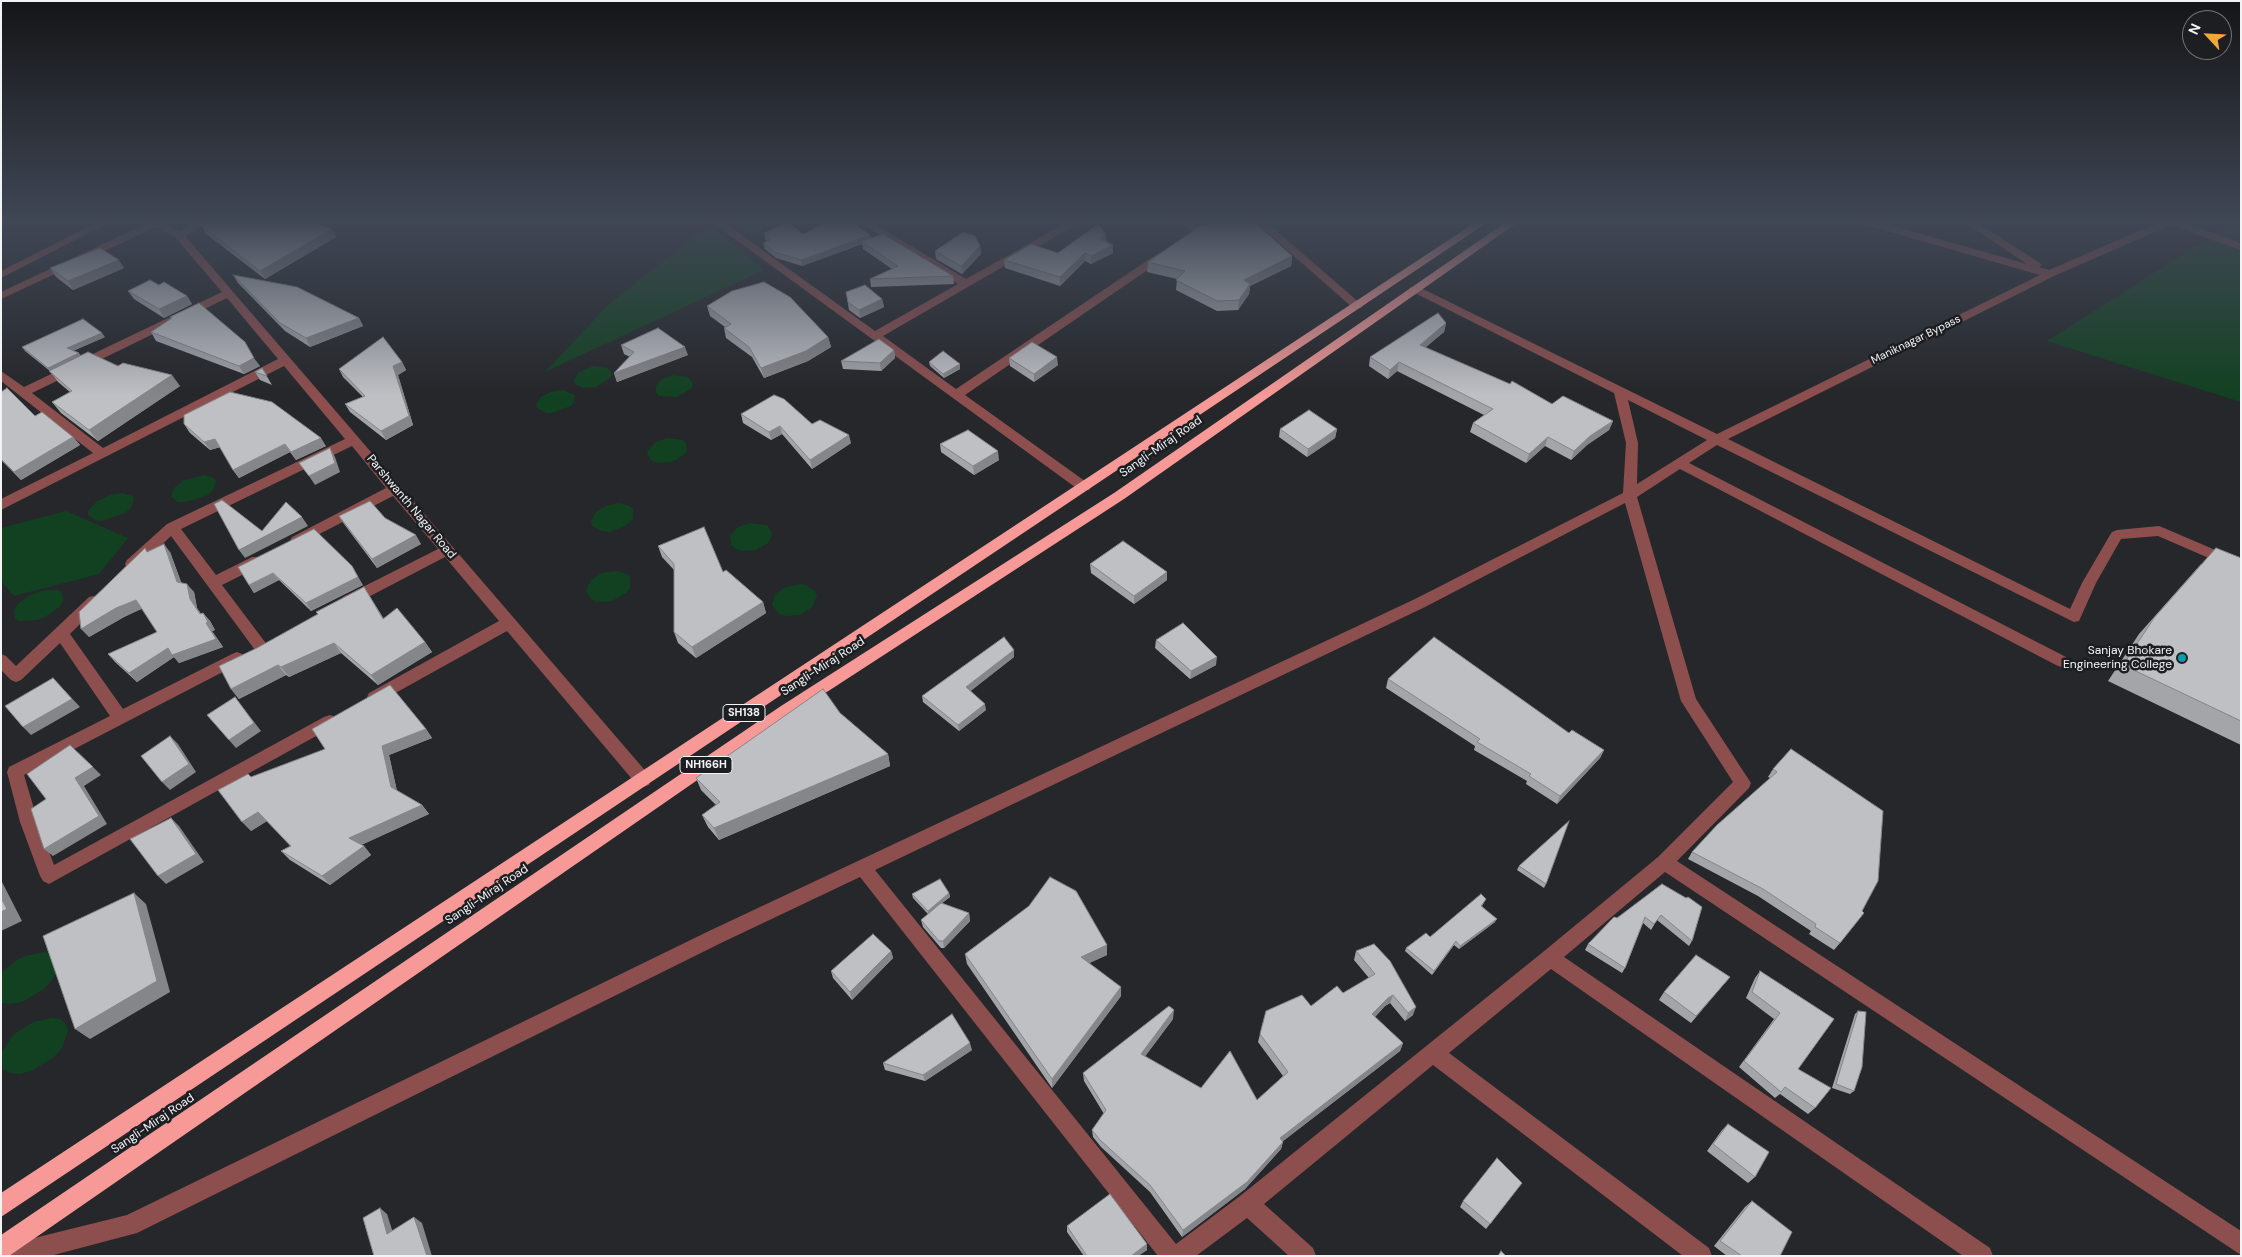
<!DOCTYPE html>
<html>
<head>
<meta charset="utf-8">
<style>
  body { margin:0 }
  #map { position:relative; width:2242px; height:1257px; overflow:hidden; background:#25272a; font-family:"DM Sans",sans-serif }
  canvas { display:block }
  .frame { position:absolute; inset:0; border:2px solid #f2f3f5; pointer-events:none }
  .north { position:absolute; left:2182px; top:10px; width:50px; height:50px; box-sizing:border-box; background:#1c1e21; border:1px solid #727376; border-radius:50%; rotate:295deg; font-size:14px; font-weight:700; line-height:20px; text-align:center; color:#f2f3f5 }
  .north::after { content:''; display:block; margin:auto; width:18px; height:22px; background:#efa73e; clip-path:polygon(50% 0,100% 100%,50% 72%,0 100%) }
</style>
</head>
<body>
<div id="map">
<canvas width="2242" height="1257"></canvas>
<div class="frame"></div>
<div class="north">N</div>
</div>
<script>
const context = document.querySelector('canvas').getContext('2d');
context.lineJoin = 'round';
function paint(path, color) {
  context.fillStyle = color;
  context.fill(path, 'evenodd');
}
function toPath(rows) {
  const path = new Path2D();
  for (const r of rows) {
    path.moveTo(r[0], r[1]);
    for (let i = 2; i < r.length; i += 2) path.lineTo(r[i], r[i + 1]);
  }
  return path;
}
function stroke(path, color, width, dash) {
  context.strokeStyle = color;
  context.lineWidth = width;
  context.lineCap = dash ? 'butt' : 'round';
  context.setLineDash(dash || []);
  context.stroke(path);
}
function write(font, color, halo, rows, align = 'center') {
  context.font = font + ' "DM Sans",sans-serif';
  context.lineWidth = 5;
  context.setLineDash([]);
  context.textBaseline = 'middle';
  context.strokeStyle = halo;
  context.fillStyle = color;
  for (const [text, x, y, turn = 0] of rows) {
    context.save();
    context.translate(x, y);
    context.rotate((+turn || 0) * Math.PI / 180);
    context.textAlign = isNaN(turn) ? turn : align;
    if (halo) context.strokeText(text, 0, 0);
    context.fillText(text, 0, 0);
    context.restore();
  }
}
paint(toPath([
  [728,220,779,220,750,237],
  [2237,220,2241,220,2241,402,2047,341],
  [710,225,764,270,545,372,609,304],
  [593,366,608,368,612,374,610,378,596,387,583,388,575,384,574,380,578,373],
  [673,375,688,377,693,384,692,388,677,397,659,396,656,393,656,386,662,379],
  [563,390,575,395,574,402,571,406,552,413,546,413,537,408,536,405,541,397,551,392],
  [667,438,683,440,686,443,687,452,678,459,671,462,658,463,652,461,647,454,648,450,656,442],
  [205,475,214,478,216,481,213,490,208,495,185,502,178,502,171,497,174,488,184,480],
  [123,493,133,496,134,499,131,508,125,513,102,521,95,520,88,515,88,511,96,502,110,495],
  [619,503,630,506,633,509,633,519,629,523,623,527,609,532,602,531,592,526,591,521,596,512,606,506],
  [66,511,128,538,99,574,14,596,1,581,1,528],
  [750,523,767,525,772,533,771,538,768,543,756,550,742,551,736,549,731,545,730,536,738,527],
  [616,571,627,574,630,577,630,588,626,593,612,601,597,602,591,599,586,591,591,580,602,573],
  [800,584,806,585,815,591,817,596,812,607,800,615,785,616,779,614,772,605,775,594,786,587],
  [45,590,59,590,62,593,63,601,59,607,45,617,37,620,20,621,15,619,14,610,18,604,30,595],
  [44,952,51,953,57,971,52,980,44,989,22,1002,11,1004,1,1003,1,973,15,961,25,956],
  [52,1018,60,1019,66,1024,68,1030,62,1048,53,1058,31,1071,20,1074,10,1073,3,1069,1,1053,13,1035,33,1022]
]), '#124121');
paint(toPath([
  [101,220,114,220,1,278,1,271,101,220],
  [199,220,212,220,185,236,649,775,651,780,649,785,643,787,637,785,507,631,381,701,375,703,369,701,367,697,369,693,499,621,445,557,353,605,343,605,341,601,343,597,438,549,393,496,302,543,292,543,290,540,292,537,386,488,352,446,181,529,216,575,252,557,262,557,264,561,262,565,222,585,265,642,268,646,265,650,260,652,255,650,171,536,137,568,127,568,125,564,127,560,167,524,345,439,284,366,1,510,1,499,93,453,1,381,1,371,24,387,222,292,175,237,156,227,1,299,1,292,152,221,160,221,179,231,199,220],
  [227,298,278,359,103,448,32,393,227,298],
  [709,220,721,220,875,331,958,284,856,220,868,220,966,279,1071,220,1084,220,883,336,956,389,1160,252,1168,252,1169,254,1168,256,965,395,1089,484,1091,487,1089,490,1079,490,709,220],
  [1174,220,1187,220,1205,231,1204,233,1196,233,1174,220],
  [1253,220,1264,220,1361,304,1363,306,1361,308,1353,308,1253,220],
  [1855,220,1872,220,2027,264,1961,220,1973,220,2040,263,2042,265,2039,267,2049,270,2164,220,2178,220,2241,243,2241,250,2171,225,2054,276,1728,439,2070,609,2082,583,2110,535,2112,532,2117,530,2159,526,2164,528,2241,561,2241,572,2158,536,2121,539,2096,583,2079,621,2074,622,1717,445,1689,463,2066,657,2069,661,2066,665,2061,667,2056,665,1680,469,1637,497,1696,699,1751,783,1749,788,1677,861,2241,1231,2241,1255,1665,872,1564,957,1990,1248,1993,1256,1963,1256,1551,969,1449,1053,1709,1248,1712,1256,1683,1256,1433,1065,1264,1204,1313,1248,1316,1256,1289,1256,1247,1218,1196,1256,1158,1256,860,877,721,943,137,1233,50,1256,1,1256,1,1247,6,1245,127,1215,709,931,1415,599,1623,493,1626,443,1614,393,1411,291,1409,289,1411,287,1419,287,1717,434,2040,275,1856,222,1855,220],
  [1628,400,1707,440,1637,484,1638,443,1628,400],
  [1625,503,1681,701,1733,782,1658,857,1543,952,1240,1196,1176,1244,875,870,1425,607,1625,503],
  [94,596,99,597,101,601,99,605,70,634,123,709,232,654,237,652,242,654,245,658,242,662,24,775,38,822,54,865,324,717,330,715,336,717,338,721,336,725,49,884,43,881,40,876,20,822,7,772,9,767,110,716,60,643,21,680,16,682,11,680,1,670,1,654,6,656,16,666,89,597,94,596]
]), '#8d4f4e');
paint(toPath([
  [1479,220,1491,220,1,1217,1,1193,1479,220],
  [1509,220,1521,220,1124,499,793,714,9,1256,1,1256,1,1235,781,706,1114,493,1509,220]
]), '#f69997');
paint(toPath([
  [202,226,332,229,336,237,265,279,206,234],
  [764,233,803,234,870,235,870,238,953,276,954,284,871,287,870,279,892,269,863,249,862,244,802,266,776,258,765,249,763,243,767,241,765,239],
  [1106,234,1106,241,1113,245,1113,253,1091,264,1085,261,1060,286,1005,268,1004,260,1058,253],
  [980,246,981,254,962,274,936,259,935,251],
  [1292,256,1291,266,1250,286,1249,294,1238,310,1217,311,1176,290,1177,279,1147,272,1148,262],
  [50,268,124,268,73,290,56,277],
  [233,275,359,318,363,326,310,347,285,331,238,283],
  [159,285,187,296,192,304,164,318,134,299,128,291],
  [846,292,882,299,884,307,860,318,849,310],
  [707,306,828,337,831,347,808,361,764,378,752,357,726,338,724,328,725,327,710,316],
  [170,317,260,366,244,374,156,341,151,332,172,318],
  [1446,323,1444,332,1425,347,1552,404,1613,421,1609,430,1587,445,1571,460,1545,446,1526,463,1470,432,1473,423,1484,415,1397,371,1388,379,1369,366,1370,357],
  [105,337,73,351,81,356,118,366,180,386,98,441,61,413,52,402,70,392,58,382,50,371,25,351,22,347],
  [621,345,688,355,617,382,614,373,630,357,624,354],
  [894,350,895,358,881,371,843,369,841,361],
  [1009,358,1058,365,1034,382,1010,366],
  [402,362,406,370,398,375,413,425,386,440,350,412,345,404,363,397,343,377,339,369],
  [929,362,960,369,944,378,930,366],
  [262,368,272,385,260,380,255,372],
  [1,392,35,416,73,437,80,445,21,480,1,460],
  [741,414,812,424,851,443,812,469,782,434,771,440,743,423],
  [184,424,326,446,296,460,290,452,239,478,233,470,220,447,210,450,190,433],
  [1280,429,1337,429,1335,438,1307,457,1279,437],
  [940,444,999,460,974,475,941,452],
  [339,516,385,518,421,544,377,568,344,524],
  [658,546,723,572,763,602,766,613,696,658,678,643,674,632,674,570,662,557],
  [148,552,170,552,181,582,194,592,197,608,201,614,203,613,210,621,215,630,212,631,223,647,179,663,174,657,137,682,115,662,108,654,157,632,142,608,124,617,89,637],
  [2241,558,2241,745,2108,681,2139,634,2201,564],
  [1090,564,1167,580,1134,604,1091,573],
  [238,567,363,585,311,611,279,580,254,593,249,585],
  [364,587,384,619,425,642,432,652,378,685,341,653,289,677,286,675,239,699,231,689],
  [1156,640,1216,665,1190,679,1155,648],
  [1014,650,1014,657,970,691,986,710,959,731,923,702,922,696],
  [1388,679,1569,733,1604,750,1600,758,1557,804,1526,784,1527,781,1474,750,1475,746,1386,688],
  [840,713,888,754,890,766,719,840,708,827,702,815,716,805,701,790,696,778],
  [426,729,432,738,389,755,397,791,422,805,429,814,361,845,364,846,371,855,330,885,290,860,281,851,290,846,267,821,251,831,251,777],
  [1791,749,1840,943,1834,950,1809,934,1811,931,1758,896,1688,859,1692,852,1770,778,1768,777,1773,769],
  [1519,866,1546,884,1544,888,1517,870],
  [1662,884,1692,941,1689,946,1657,920,1651,930,1643,923,1625,968,1622,973,1585,950,1588,944],
  [949,893,950,897,942,903,969,913,970,921,944,948,941,948,923,927,921,920,928,914,913,898,912,894],
  [1486,899,1482,906,1495,922,1459,949,1454,945,1432,975,1405,951,1406,948,1430,937],
  [891,951,893,958,852,1000,833,978,831,971],
  [1356,951,1413,1015,1405,1021,1390,1003,1385,1006,1375,1017,1403,1043,1400,1051,1283,1141,1281,1149,1245,1189,1182,1237,1150,1192,1101,1147,1093,1137,1092,1130,1104,1114,1084,1081,1083,1073,1173,1019,1145,1056,1201,1088,1257,1100,1283,1076,1258,1042,1260,1034,1311,1006,1343,993,1369,978,1354,960],
  [965,954,1107,955,1089,963,1121,996,1052,1088,967,964],
  [1760,971,1834,1019,1798,1069,1815,1108,1808,1114,1780,1094,1775,1098,1739,1067,1774,1019,1746,998,1755,978],
  [1730,977,1691,1023,1659,1000,1664,992],
  [1858,1011,1854,1091,1850,1094,1832,1088,1855,1014],
  [972,1050,925,1081,885,1070,883,1063],
  [1728,1124,1755,1177,1748,1183,1707,1151,1722,1130],
  [1522,1183,1486,1229,1460,1207,1463,1201],
  [1752,1201,1780,1256,1727,1256,1714,1246,1745,1207],
  [1067,1226,1147,1250,1138,1256,1084,1256,1067,1232]
]), '#a3a5a9');
paint(toPath([
  [332,229,336,237,265,279,260,271],
  [1106,234,1106,242,1100,239],
  [870,235,871,240,861,241,862,244,802,266,801,260],
  [1113,245,1113,253,1091,264,1091,256],
  [980,246,981,254,962,274,961,266],
  [1085,253,1085,261,1060,286,1060,277],
  [1292,256,1291,266,1250,286,1249,294,1238,310,1239,300,1244,280],
  [119,260,124,268,73,290,68,281],
  [187,296,192,304,164,318,159,309],
  [882,299,884,307,860,318,859,310],
  [359,318,363,326,310,347,306,338],
  [1446,323,1444,332,1418,354,1420,345],
  [102,333,105,337,70,352,67,348],
  [828,337,831,347,808,361,764,378,761,368],
  [685,347,688,355,617,382,614,373],
  [894,350,895,358,881,371,880,363],
  [79,353,82,357,51,372,48,368],
  [1057,357,1058,365,1034,382,1034,374],
  [254,358,260,366,244,374,239,366],
  [402,362,406,370,398,375,413,425,386,440,381,431,393,366],
  [1399,362,1397,371,1388,379,1390,370],
  [960,364,960,369,944,378,943,374],
  [172,375,180,386,98,441,89,430],
  [1613,421,1609,430,1587,445,1571,460,1574,451,1590,436],
  [780,426,782,434,771,440,769,432],
  [1337,429,1335,438,1307,457,1308,449],
  [849,435,851,443,812,469,810,460],
  [73,437,80,445,21,480,14,472],
  [1548,437,1545,446,1526,463,1529,454],
  [321,438,326,446,296,460,291,452],
  [215,439,221,447,210,450,204,442],
  [285,444,290,452,239,478,233,470],
  [330,448,335,457,340,472,315,485,309,476],
  [998,451,999,460,974,475,973,466],
  [302,517,308,526,245,558,239,550],
  [416,535,421,544,377,568,372,559],
  [164,544,170,552,184,590,177,582],
  [352,566,363,585,311,611,306,603],
  [1167,572,1167,580,1134,604,1134,596],
  [273,573,279,580,254,593,249,585],
  [187,584,194,592,197,608,207,622,200,614,190,599],
  [136,600,144,608,124,617,89,637,81,629,116,608],
  [763,602,766,613,696,658,692,647],
  [203,613,210,621,215,630,212,631,223,647,179,663,174,657,137,682,129,673,206,623],
  [425,642,432,652,378,685,371,675],
  [334,643,341,653,289,677,281,667],
  [1014,650,1014,657,967,694,966,687],
  [1217,657,1216,665,1190,679,1191,671],
  [278,665,286,675,239,699,231,689],
  [53,678,80,707,31,735,23,727],
  [235,697,261,731,236,748,229,740],
  [985,704,986,710,959,731,958,725],
  [426,729,432,738,389,755,398,797,391,787,382,746],
  [170,736,178,744,196,772,170,790,162,782],
  [1604,750,1600,758,1557,804,1560,796],
  [888,754,890,766,719,840,714,828],
  [93,767,101,775,84,786,107,824,53,856,44,849,75,778],
  [422,805,429,814,357,847,349,838],
  [258,812,267,821,251,831,242,822],
  [171,818,179,826,204,862,166,884,158,876],
  [364,846,371,855,330,885,322,876],
  [1,880,22,921,1,931],
  [134,893,146,904,170,992,90,1039,75,1029],
  [949,893,950,897,928,914,928,911],
  [969,913,970,921,944,948,943,941],
  [1497,919,1495,922,1459,949,1460,946],
  [1456,941,1454,945,1432,975,1434,971],
  [1107,945,1107,955,1081,967,1081,957],
  [891,951,893,958,852,1000,850,992],
  [1121,987,1121,996,1052,1088,1052,1079],
  [1393,995,1390,1003,1385,1006,1370,1022,1372,1014,1388,998],
  [1416,1007,1413,1015,1405,1021,1408,1013],
  [1174,1010,1173,1019,1141,1062,1141,1054],
  [970,1043,972,1050,925,1081,923,1075],
  [1403,1043,1400,1051,1278,1145,1280,1138],
  [1283,1142,1281,1149,1245,1189,1182,1237,1183,1230],
  [380,1208,387,1214,395,1239,387,1234],
  [414,1217,422,1223,432,1256,427,1256],
  [1147,1244,1147,1250,1138,1256,1131,1256]
]), '#858689');
const building = toPath([
  [215,220,302,220,332,229,260,271,202,226,215,220],
  [833,220,849,220,870,235,801,260,775,252,763,243,770,240,764,233,788,222,803,234,833,220],
  [1212,220,1252,220,1292,256,1244,280,1250,284,1239,300,1217,301,1176,280,1185,271,1148,262,1200,226,1207,225,1212,220],
  [1098,224,1106,234,1100,239,1113,245,1091,256,1085,253,1060,277,1004,260,1031,244,1058,253,1098,224],
  [963,232,975,236,980,246,961,266,935,251,963,232],
  [883,234,953,276,870,279,898,266,861,241,883,234],
  [100,248,119,260,68,281,50,268,100,248],
  [233,275,297,287,359,318,306,338,280,323,233,275],
  [150,280,159,285,164,282,187,296,159,309,128,291,150,280],
  [764,282,790,297,828,337,806,351,761,368,749,347,724,328,731,324,707,306,732,291,764,282],
  [865,285,882,299,859,310,848,302,846,292,865,285],
  [199,303,245,342,254,358,239,366,151,332,172,318,170,317,199,303],
  [1438,313,1446,323,1420,345,1510,384,1512,381,1552,404,1563,396,1613,421,1590,436,1574,451,1548,437,1529,454,1473,423,1493,409,1399,362,1390,370,1370,357,1438,313],
  [83,319,102,333,67,348,79,353,48,368,22,347,83,319],
  [658,328,685,347,614,373,634,352,621,345,658,328],
  [383,337,402,362,393,366,409,416,381,431,345,404,365,396,339,369,383,337],
  [879,339,894,350,880,363,841,361,879,339],
  [1032,342,1057,357,1034,374,1009,358,1032,342],
  [943,351,960,364,943,374,929,362,943,351],
  [88,352,118,366,123,363,172,375,89,430,52,402,72,391,49,371,88,352],
  [262,368,267,376,255,372,262,368],
  [7,388,35,416,42,412,73,437,14,472,1,459,1,392,7,388],
  [230,392,272,402,321,438,291,452,285,444,233,470,215,439,204,442,184,424,184,415,230,392],
  [774,395,784,399,812,424,820,420,849,435,810,460,780,426,769,432,741,414,774,395],
  [1309,410,1337,429,1308,449,1280,429,1309,410],
  [968,430,998,451,973,466,940,444,968,430],
  [330,448,335,463,309,476,299,463,330,448],
  [222,500,262,531,286,502,302,517,239,550,214,504,222,500],
  [370,501,385,518,416,535,372,559,339,516,370,501],
  [704,527,723,572,726,570,763,602,692,647,674,632,674,564,658,546,704,527],
  [314,529,352,566,358,577,306,603,273,573,249,585,238,567,314,529],
  [1123,541,1167,572,1134,596,1090,564,1123,541],
  [164,544,177,582,187,584,190,599,200,614,203,613,208,622,206,623,216,639,172,655,168,648,129,673,108,654,157,632,136,600,116,608,81,629,79,612,145,548,147,552,164,544],
  [2216,548,2241,558,2241,721,2123,665,2154,618,2216,548],
  [364,587,383,619,397,608,425,642,371,675,334,643,281,667,278,665,231,689,219,666,257,648,318,614,316,612,364,587],
  [1183,623,1217,657,1191,671,1156,640,1183,623],
  [1004,637,1014,650,966,687,985,704,958,725,922,696,1004,637],
  [1434,637,1569,733,1572,730,1604,750,1560,796,1529,776,1531,774,1477,742,1480,739,1388,679,1434,637],
  [53,678,72,699,23,727,5,706,53,678],
  [390,685,426,729,382,746,391,787,422,805,349,838,364,846,322,876,281,851,291,846,258,812,242,822,218,790,248,774,251,777,325,749,312,729,390,685],
  [823,689,840,713,888,754,714,828,702,815,720,802,696,778,823,689],
  [235,697,254,723,229,740,207,715,235,697],
  [170,736,189,764,162,782,141,756,170,736],
  [70,745,93,767,75,778,99,816,44,849,31,809,46,799,27,774,70,745],
  [1791,749,1883,811,1878,881,1862,911,1864,913,1840,943,1815,927,1816,924,1763,889,1692,852,1717,825,1777,772,1773,769,1791,749],
  [171,818,196,854,158,876,130,839,171,818],
  [1569,821,1546,884,1519,866,1569,821],
  [1050,877,1076,891,1107,945,1081,957,1121,987,1052,1079,965,954,1029,906,1050,877],
  [940,879,949,893,928,911,912,894,940,879],
  [1662,884,1686,898,1688,897,1702,907,1692,941,1661,915,1654,924,1645,917,1625,968,1588,944,1614,917,1617,918,1662,884],
  [134,893,157,981,75,1029,43,936,134,893],
  [1481,894,1486,899,1481,906,1497,919,1460,946,1456,941,1434,971,1406,948,1426,933,1430,937,1481,894],
  [1,898,7,909,1,912,1,898],
  [941,903,969,913,943,941,939,941,921,920,941,903],
  [873,934,891,951,850,992,831,971,873,934],
  [1374,944,1390,961,1416,1007,1408,1013,1393,995,1388,998,1372,1014,1403,1043,1280,1138,1283,1142,1247,1182,1183,1230,1150,1185,1100,1140,1092,1130,1106,1110,1083,1073,1169,1006,1174,1010,1141,1054,1201,1088,1230,1051,1257,1100,1288,1072,1260,1034,1266,1011,1302,995,1311,1006,1337,986,1343,993,1375,974,1356,951,1374,944],
  [1696,955,1730,977,1696,1016,1664,992,1696,955],
  [1760,971,1834,1019,1798,1069,1831,1088,1815,1108,1785,1087,1781,1092,1744,1061,1780,1013,1752,992,1760,971],
  [1858,1011,1866,1012,1862,1067,1854,1091,1836,1084,1858,1011],
  [952,1014,970,1043,923,1075,883,1063,952,1014],
  [1728,1124,1769,1152,1755,1177,1713,1144,1728,1124],
  [1497,1158,1522,1183,1490,1224,1463,1201,1497,1158],
  [1110,1194,1147,1244,1131,1256,1087,1256,1067,1226,1110,1194],
  [1752,1201,1792,1232,1780,1256,1742,1256,1720,1241,1752,1201],
  [380,1208,387,1234,414,1217,427,1256,374,1256,363,1218,380,1208],
  [1501,1251,1506,1256,1498,1256,1501,1251]
]);
paint(building, '#bec0c4');
stroke(building, '#858689', 1);
const sky = context.createLinearGradient(0, 0, 0, 396);
sky.addColorStop(0, '#141517');
sky.addColorStop(0.56, '#404755');
sky.addColorStop(1, '#40475500');
context.fillStyle = sky;
context.fillRect(0, 0, 2242, 396);
for (const [x, y, r, color] of [
  [2182,658,5,"#0f9aa8"]
]) {
  const dot = new Path2D();
  dot.arc(x, y, r, 0, 2 * Math.PI);
  context.fillStyle = color;
  context.fill(dot);
  stroke(dot, '#1c1e21', 2);
}
write('11px', '#f2f3f5', '#1c1e21', [
  ["Maniknagar Bypass",1916,340,-26]
]);
for (const [x, y, w] of [
  [744,713,42],
  [706,765,52]
]) {
  const box = new Path2D();
  box.roundRect(x - w / 2, y - 8.5, w, 17, 4);
  context.fillStyle = '#1c1e21';
  context.fill(box);
  stroke(box, '#f2f3f5', 1);
}
write('bold 11px', '#f2f3f5', null, [
  ["SH138",744,713],
  ["NH166H",706,765]
]);
write('12px', '#f2f3f5', '#1c1e21', [
  ["Sangli-Miraj Road",1161,447,-35],
  ["Parshwanth Nagar Road",411,507,50],
  ["Sangli-Miraj Road",823,667,-33],
  ["Sangli-Miraj Road",487,895,-34],
  ["Sangli-Miraj Road",153,1124,-34]
]);
write('12px', '#f2f3f5', '#1c1e21', [
  ["Sanjay Bhokare",2172,651],
  ["Engineering College",2172,665]
], 'right');
</script>
</body>
</html>
